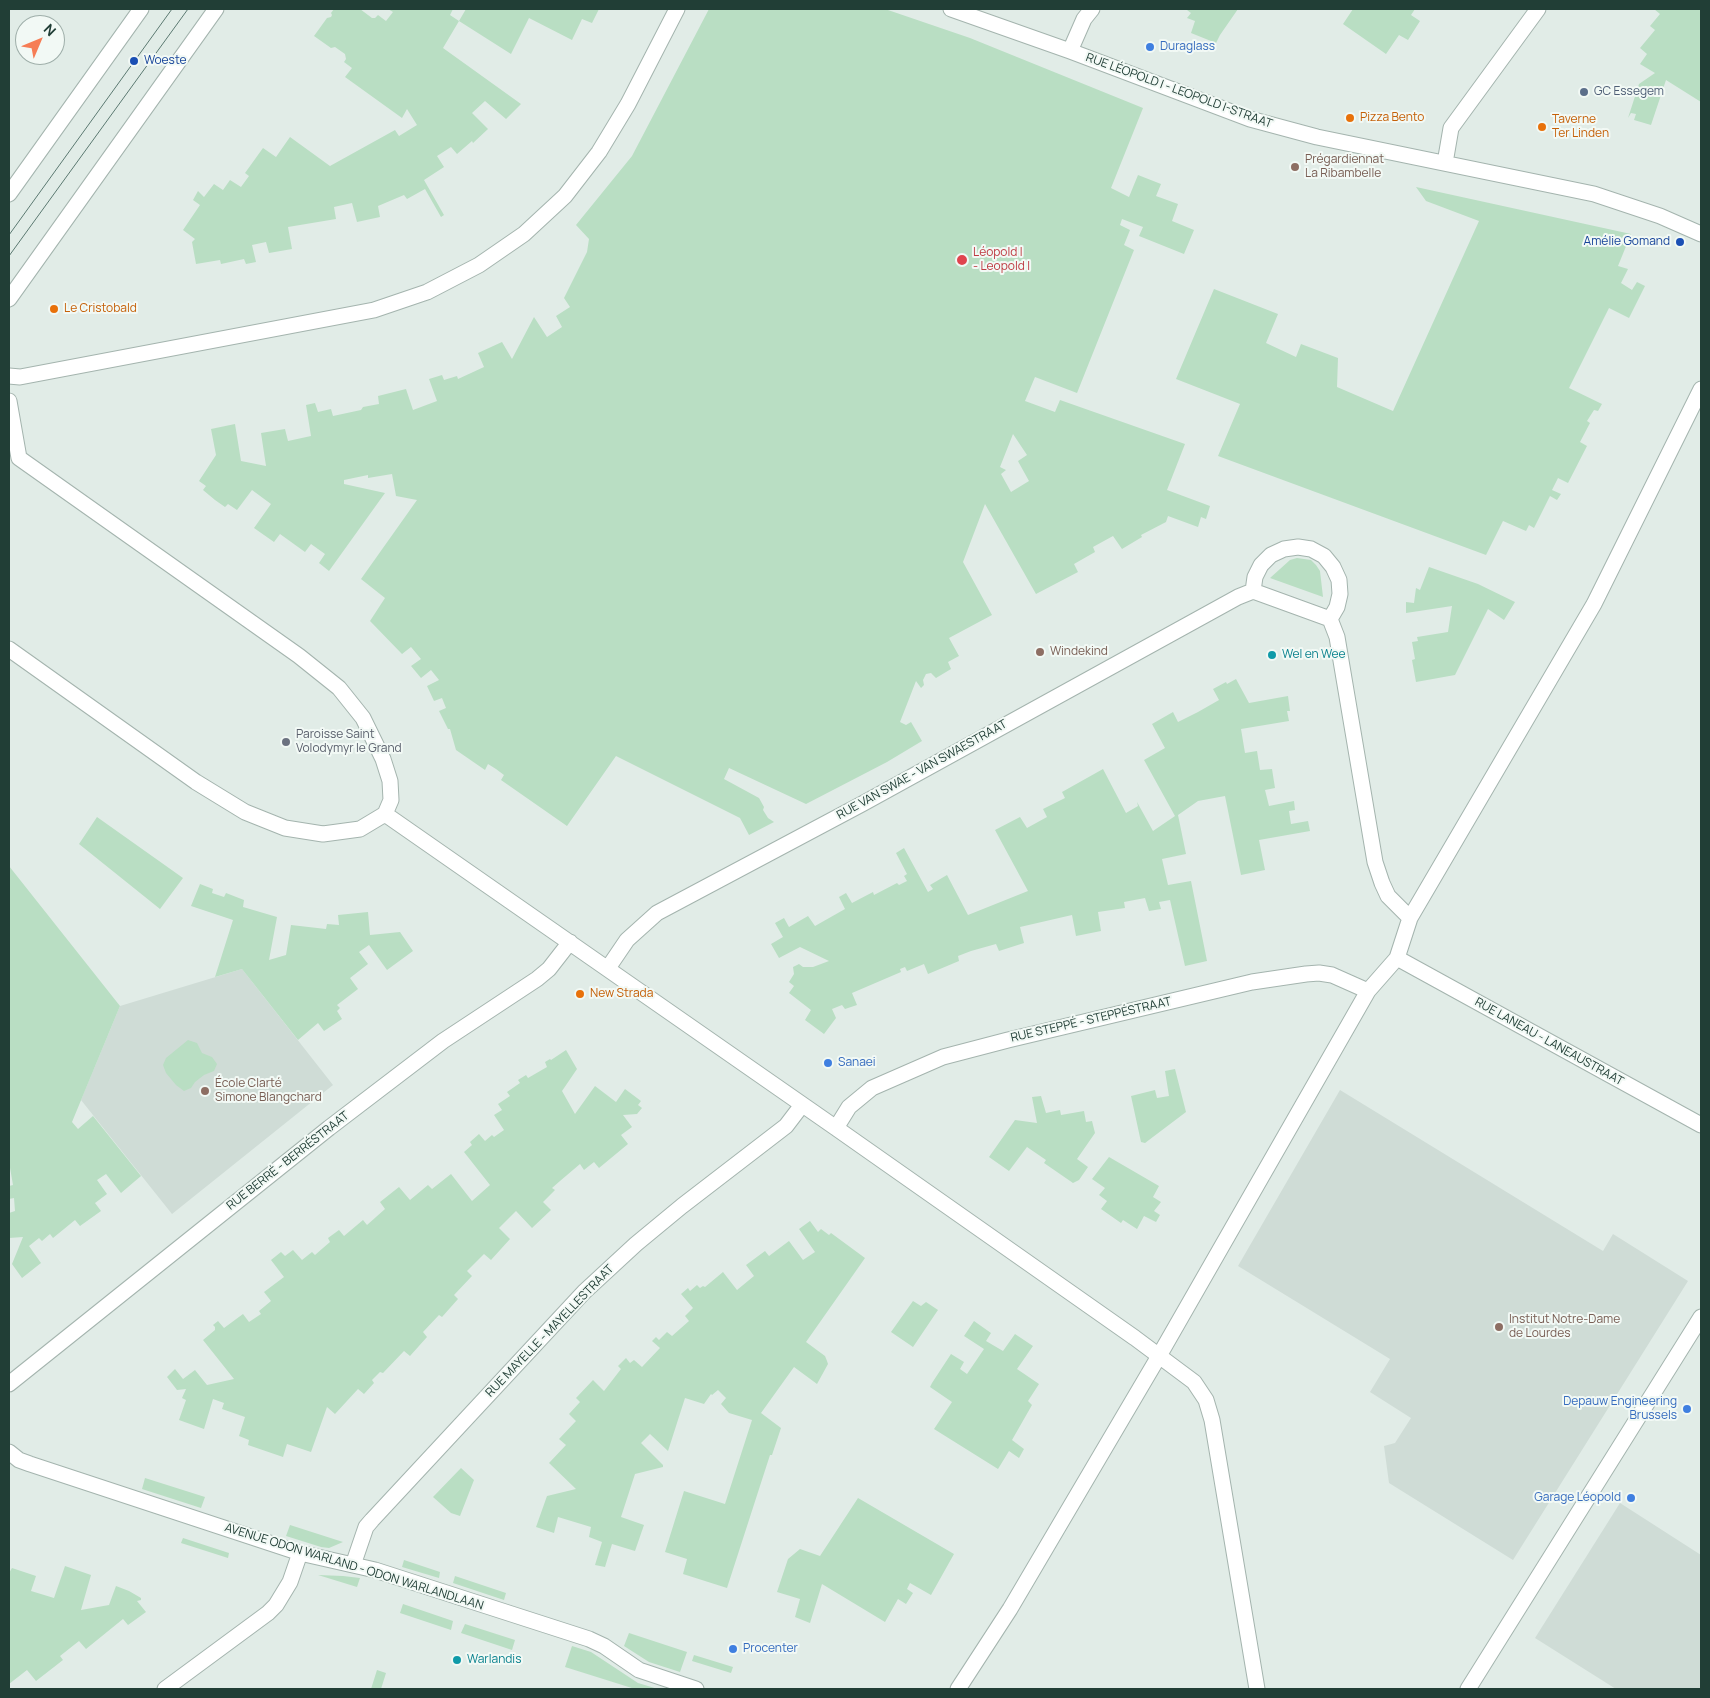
<!DOCTYPE html>
<html>
<head>
<meta charset="utf-8">
<style>
  body { margin:0 }
  #map { position:relative; width:1710px; height:1698px; overflow:hidden; background:#e1ece7; font-family:Manrope,sans-serif }
  canvas { display:block }
  .frame { position:absolute; inset:0; border:10px solid #213e36; pointer-events:none }
  .north { position:absolute; left:15px; top:15px; width:50px; height:50px; box-sizing:border-box; background:#f2f9f5; border:1px solid #9eaea9; border-radius:50%; rotate:45deg; font-size:14px; font-weight:700; line-height:20px; text-align:center; color:#213e36 }
  .north::after { content:''; display:block; margin:auto; width:18px; height:22px; background:#f67d55; clip-path:polygon(50% 0,100% 100%,50% 72%,0 100%) }
</style>
</head>
<body>
<div id="map">
<canvas width="1710" height="1698"></canvas>
<div class="frame"></div>
<div class="north">N</div>
</div>
<script>
const context = document.querySelector('canvas').getContext('2d');
context.lineJoin = 'round';
function paint(path, color) {
  context.fillStyle = color;
  context.fill(path, 'evenodd');
}
function toPath(rows) {
  const path = new Path2D();
  for (const r of rows) {
    path.moveTo(r[0], r[1]);
    for (let i = 2; i < r.length; i += 2) path.lineTo(r[i], r[i + 1]);
  }
  return path;
}
function stroke(path, color, width, dash) {
  context.strokeStyle = color;
  context.lineWidth = width;
  context.lineCap = dash ? 'butt' : 'round';
  context.setLineDash(dash || []);
  context.stroke(path);
}
function write(font, color, halo, rows, align = 'center') {
  context.font = font + ' Manrope,sans-serif';
  context.lineWidth = 4;
  context.setLineDash([]);
  context.textBaseline = 'middle';
  context.strokeStyle = halo;
  context.fillStyle = color;
  for (const [text, x, y, turn = 0] of rows) {
    context.save();
    context.translate(x, y);
    context.rotate((+turn || 0) * Math.PI / 180);
    context.textAlign = isNaN(turn) ? turn : align;
    if (halo) context.strokeText(text, 0, 0);
    context.fillText(text, 0, 0);
    context.restore();
  }
}
paint(toPath([
  [242,969,333,1085,172,1214,81,1100,120,1006],
  [1340,1090,1603,1251,1613,1234,1688,1281,1513,1560,1389,1483,1384,1446,1395,1443,1411,1418,1370,1392,1390,1359,1238,1266],
  [1620,1503,1701,1555,1701,1689,1616,1689,1535,1638]
]), '#cfdcd6');
paint(toPath([
  [334,9,360,9,372,18,375,18,378,15,386,21,393,12,388,9,453,9,450,15,459,21,466,9,599,9,592,23,582,19,572,40,529,18,511,54,459,21,443,48,521,104,506,119,485,101,472,113,488,129,473,143,472,141,457,154,451,147,437,156,444,167,424,180,444,215,441,217,425,189,407,199,404,195,378,206,380,217,357,222,352,203,334,207,336,219,288,227,292,249,269,253,266,242,252,245,256,262,246,264,244,259,221,264,220,260,196,264,192,242,195,239,183,230,200,205,193,200,198,191,204,197,214,184,223,190,230,180,241,187,249,176,245,173,263,148,276,157,290,137,330,166,395,130,399,136,417,125,407,109,402,118,345,77,352,68,344,62,346,59,345,54,335,47,331,48,314,36,327,18,331,17,332,15,331,13],
  [709,9,885,9,970,38,1143,108,1111,188,1129,197,1138,175,1161,184,1156,196,1178,204,1172,221,1194,230,1184,254,1139,236,1143,227,1122,219,1120,225,1130,230,1124,245,1134,250,1077,393,1035,377,1025,401,1055,412,1060,400,1185,444,1167,490,1210,506,1206,519,1201,517,1198,527,1168,516,1166,522,1141,535,1142,537,1122,549,1113,536,1093,547,1095,552,1074,564,1078,572,1036,594,985,504,963,562,992,615,949,638,959,656,948,662,951,669,936,678,931,673,926,674,923,680,924,685,921,688,916,681,900,722,906,725,911,722,922,741,887,762,806,804,729,768,724,779,759,798,764,807,763,810,768,818,774,822,749,835,740,818,616,756,567,826,501,780,504,775,496,769,488,764,485,770,456,750,450,729,448,729,439,711,446,708,442,698,434,701,427,686,439,680,431,670,421,678,411,666,421,659,411,647,402,654,370,621,385,598,361,579,417,500,396,496,392,474,368,478,368,475,344,480,344,484,385,493,329,571,319,563,325,554,311,544,305,552,280,534,274,542,254,528,271,504,252,490,237,510,228,504,225,507,215,500,203,490,206,486,199,481,216,455,211,429,235,424,241,461,266,466,261,433,285,429,288,441,311,436,306,405,315,403,318,412,331,409,333,416,361,410,363,407,379,404,378,396,406,389,413,410,437,401,429,379,442,375,444,380,457,376,458,379,484,367,478,353,502,342,512,359,534,317,547,337,562,327,556,316,570,307,564,298,587,252,589,239,576,225,632,156],
  [1013,434,1027,455,1018,461,1019,463,1029,481,1011,492,1001,474,1006,470,1000,467],
  [1188,9,1238,9,1220,35,1216,43,1191,33,1195,21,1187,18,1191,13,1187,10],
  [1353,9,1415,9,1411,15,1420,21,1408,40,1399,35,1386,54,1343,24],
  [1654,9,1701,9,1701,102,1666,80,1651,125,1634,120,1636,114,1631,113,1628,118,1639,84,1655,73,1640,64,1647,54,1640,48,1655,30,1650,26,1660,14],
  [1416,187,1631,234,1618,266,1628,269,1621,283,1632,290,1637,282,1645,286,1629,318,1609,308,1569,388,1602,404,1598,411,1594,410,1587,421,1590,423,1580,442,1587,446,1568,483,1558,478,1552,490,1561,494,1557,500,1550,496,1534,528,1529,525,1526,531,1503,521,1486,555,1218,456,1240,404,1176,379,1214,289,1278,314,1266,343,1296,357,1301,344,1338,358,1337,387,1393,411,1479,221,1426,201],
  [1297,558,1311,560,1316,565,1320,571,1323,597,1270,578,1290,560],
  [1429,567,1478,584,1515,602,1504,620,1488,609,1455,675,1416,682,1412,660,1415,659,1412,642,1418,641,1417,637,1448,632,1452,606,1406,613,1406,602,1414,603,1416,588,1420,590],
  [1236,679,1249,703,1288,696,1290,711,1287,711,1289,721,1241,729,1245,753,1257,751,1260,770,1272,769,1275,788,1265,790,1269,806,1294,801,1295,810,1289,811,1291,824,1308,821,1310,831,1259,840,1265,870,1241,875,1225,796,1198,801,1178,815,1186,854,1162,859,1168,885,1191,881,1207,961,1185,966,1170,900,1159,902,1161,909,1149,911,1145,898,1124,902,1125,908,1098,912,1101,931,1076,936,1072,915,1020,927,1024,943,999,951,996,944,971,951,958,956,959,961,928,974,924,964,907,971,905,967,900,969,901,972,852,993,857,1005,845,1009,842,1005,832,1009,836,1018,824,1034,805,1020,811,1010,789,993,794,986,789,982,794,974,793,967,799,964,803,967,813,967,829,961,800,947,779,958,771,944,783,937,775,923,784,918,789,927,808,916,815,926,845,909,839,897,846,893,852,903,873,892,874,895,897,883,899,885,907,881,904,876,907,874,896,853,904,848,928,892,933,889,930,885,947,875,968,915,1028,891,995,830,1020,817,1027,828,1047,817,1043,809,1065,798,1062,792,1103,769,1126,813,1138,806,1137,802,1153,831,1175,816,1144,760,1165,748,1152,724,1173,712,1178,722,1198,712,1219,700,1213,689,1226,682,1227,684],
  [97,817,183,878,160,909,79,844],
  [9,866,120,1006,72,1122,78,1129,93,1116,141,1176,121,1193,106,1174,97,1180,107,1194,95,1203,101,1211,80,1226,75,1220,53,1238,50,1234,42,1241,39,1238,29,1246,41,1263,22,1278,12,1264,23,1237,9,1238,9,1213,15,1211,14,1198,9,1199,9,1186,13,1185,9,1162],
  [200,884,213,889,212,893,224,897,226,893,244,900,243,907,277,917,269,960,286,955,291,925,326,929,327,924,339,925,338,915,368,912,370,935,400,932,413,951,387,970,369,945,359,952,368,964,350,978,358,989,337,1005,340,1008,337,1011,342,1019,324,1031,318,1023,298,1040,242,969,215,977,233,920,191,906],
  [188,1040,197,1043,202,1053,212,1057,217,1064,214,1071,204,1075,195,1082,191,1088,184,1091,176,1085,166,1073,163,1065,166,1058],
  [566,1050,577,1069,562,1091,575,1114,595,1086,616,1102,625,1089,641,1101,638,1105,642,1108,637,1114,623,1115,632,1127,621,1135,628,1144,599,1168,594,1162,584,1170,580,1164,560,1181,552,1188,555,1190,543,1202,551,1210,532,1228,516,1211,499,1228,510,1239,491,1260,484,1254,467,1271,472,1276,454,1295,458,1299,442,1317,439,1315,423,1332,427,1337,410,1356,404,1351,383,1373,380,1372,372,1380,374,1383,364,1394,358,1389,335,1414,327,1407,311,1452,287,1444,283,1457,248,1445,249,1440,239,1436,245,1417,222,1409,224,1403,213,1399,204,1429,179,1420,186,1400,182,1398,186,1389,177,1390,167,1377,175,1369,183,1379,195,1370,207,1385,234,1379,203,1340,215,1330,215,1327,213,1325,218,1321,224,1328,243,1314,249,1322,261,1314,259,1311,271,1301,264,1292,284,1277,271,1260,281,1252,285,1256,293,1250,302,1260,312,1252,315,1255,323,1248,330,1242,328,1238,339,1230,344,1236,363,1220,367,1225,385,1209,380,1202,399,1187,410,1200,428,1185,432,1189,451,1174,472,1201,490,1185,464,1152,472,1145,470,1142,479,1134,485,1141,492,1135,494,1137,504,1130,494,1115,502,1110,498,1104,510,1096,507,1092,520,1083,518,1080,526,1075,528,1078,547,1067,545,1062,550,1059,551,1060],
  [1175,1069,1186,1112,1145,1143,1141,1142,1131,1096,1155,1090,1157,1098,1169,1096,1165,1071],
  [1041,1096,1046,1113,1060,1110,1061,1115,1084,1111,1086,1122,1092,1121,1095,1133,1077,1159,1088,1167,1079,1180,1073,1183,1044,1163,1046,1160,1027,1147,1009,1171,989,1157,1015,1120,1037,1123,1032,1097],
  [1109,1157,1159,1186,1153,1197,1161,1202,1154,1211,1160,1215,1156,1222,1144,1216,1137,1229,1123,1220,1121,1223,1101,1209,1107,1201,1099,1195,1105,1188,1092,1179],
  [810,1221,818,1232,821,1229,829,1235,831,1233,865,1258,806,1342,825,1356,827,1361,828,1364,817,1384,794,1367,761,1413,781,1428,772,1455,770,1455,727,1588,683,1574,687,1559,665,1552,684,1491,725,1504,752,1420,729,1413,721,1404,726,1398,718,1390,712,1395,711,1394,704,1404,685,1398,668,1451,650,1434,641,1443,663,1465,663,1467,635,1474,621,1517,644,1525,635,1551,612,1544,605,1567,595,1565,602,1542,589,1537,591,1527,558,1517,554,1533,536,1527,547,1496,576,1489,549,1463,566,1445,559,1439,576,1421,569,1414,580,1402,576,1398,593,1380,604,1391,621,1369,618,1366,626,1358,630,1363,634,1360,642,1367,660,1348,652,1341,656,1337,659,1340,667,1332,672,1336,689,1321,685,1316,693,1308,681,1294,688,1288,690,1291,697,1285,700,1288,703,1286,705,1287,723,1272,737,1290,754,1276,746,1265,765,1251,769,1256,789,1241,803,1260,815,1252,799,1229],
  [913,1301,921,1306,926,1302,938,1310,913,1347,891,1332],
  [974,1321,991,1333,986,1341,1003,1351,1015,1334,1033,1346,1017,1369,1039,1384,1028,1401,1032,1405,1012,1440,1024,1449,1019,1458,1009,1451,998,1469,934,1429,952,1402,930,1387,932,1383,951,1354,964,1362,960,1369,967,1374,984,1349,964,1336],
  [461,1468,474,1480,460,1516,451,1513,433,1497],
  [145,1478,205,1497,201,1508,142,1489],
  [858,1498,954,1554,931,1595,910,1583,907,1589,913,1593,906,1604,898,1599,885,1622,822,1584,810,1623,795,1617,800,1599,777,1592,788,1559,800,1549,820,1556],
  [290,1525,343,1542,329,1548,321,1547,286,1536],
  [183,1538,229,1553,228,1558,181,1543],
  [404,1560,440,1572,439,1578,402,1567],
  [65,1566,91,1575,81,1610,109,1605,116,1586,129,1591,141,1598,141,1600,137,1601,146,1612,128,1625,123,1619,86,1649,79,1641,60,1656,63,1660,36,1681,27,1670,9,1684,9,1573,12,1568,36,1576,31,1591,54,1598],
  [318,1575,343,1576,360,1578,357,1587],
  [455,1576,506,1593,504,1600,453,1583],
  [403,1604,453,1621,451,1630,400,1613],
  [465,1624,515,1640,512,1650,461,1633],
  [629,1633,687,1652,680,1672,649,1662,624,1646],
  [572,1646,591,1652,638,1683,658,1689,635,1689,565,1667],
  [694,1655,733,1667,731,1673,692,1661],
  [377,1670,386,1673,381,1689,371,1689]
]), '#b9dec3');
const minor = toPath([
  [951,9,1070,51,1250,119,1317,137,1594,194,1660,216,1701,234],
  [1070,51,1084,19,1092,9],
  [1445,163,1451,128,1538,9],
  [9,194,141,9],
  [9,299,216,9],
  [9,376,20,377,374,310,427,292,479,265,524,234,565,196,599,152,628,104,677,9],
  [9,401,19,458,299,656,339,688,363,718,383,759,390,781,391,800,385,814,360,829,323,834,285,828,245,812,196,782,9,649],
  [1253,591,1255,577,1261,565,1271,555,1284,549,1298,547,1311,549,1324,556,1333,567,1339,580,1340,594,1337,607,1330,619],
  [1253,591,1330,619],
  [1330,619,1337,637,1375,862,1382,883,1388,896,1410,918],
  [385,814,836,1128,1135,1338,1194,1382,1206,1400,1212,1420,1257,1689],
  [1397,958,1701,1125],
  [608,968,627,940,657,913,862,804,1238,597,1253,591],
  [836,1128,849,1107,872,1088,943,1057,1008,1040,1252,982,1306,974,1319,973,1332,975,1368,991],
  [9,1384,329,1128,443,1041,537,979,549,969,570,942],
  [9,1452,19,1460,30,1464,300,1553,375,1570,589,1639,604,1646,639,1670,696,1689],
  [353,1565,366,1527,372,1520,584,1292,636,1244,682,1206,786,1126,802,1105],
  [165,1689,268,1613,276,1605,290,1582,300,1553],
  [958,1689,1010,1609,1159,1356,1368,991,1397,958,1410,918,1594,604,1701,389],
  [1468,1689,1701,1317]
]);
stroke(minor, '#a4b4ae', 17);
stroke(minor, '#fff', 15);
stroke(toPath([
  [9,235,172,9],
  [9,256,188,9]
]), '#5b7971', 1);
for (const [x, y, r, color] of [
  [1150,47,5,"#3f7fe0"],
  [134,61,5,"#1a4fb4"],
  [1584,92,5,"#5c6f8a"],
  [1350,118,5,"#e8710a"],
  [1542,127,5,"#e8710a"],
  [1295,167,5,"#8d6e63"],
  [1680,242,5,"#1a4fb4"],
  [962,260,6,"#e0444e"],
  [54,309,5,"#e8710a"],
  [1040,652,5,"#8d6e63"],
  [1272,655,5,"#0f9aa8"],
  [286,742,5,"#6b7280"],
  [580,994,5,"#e8710a"],
  [828,1063,5,"#3f7fe0"],
  [205,1091,5,"#8d6e63"],
  [1499,1327,5,"#8d6e63"],
  [1687,1409,5,"#3f7fe0"],
  [1631,1498,5,"#3f7fe0"],
  [733,1649,5,"#3f7fe0"],
  [457,1660,5,"#0f9aa8"]
]) {
  const dot = new Path2D();
  dot.arc(x, y, r, 0, 2 * Math.PI);
  context.fillStyle = color;
  context.fill(dot);
  stroke(dot, '#f2f9f5', 2);
}
write('12px', '#366cbe', '#f2f9f5', [
  ["Duraglass",1160,47],
  ["Sanaei",838,1063],
  ["Depauw Engineering",1677,1402,"right"],
  ["Brussels",1677,1416,"right"],
  ["Garage Léopold",1621,1498,"right"],
  ["Procenter",743,1649]
], 'left');
write('12px', '#164399', '#f2f9f5', [
  ["Woeste",144,61],
  ["Amélie Gomand",1670,242,"right"]
], 'left');
write('12px', '#213e36', '#f2f9f5', [
  ["RUE LÉOPOLD I - LEOPOLD I-STRAAT",1179,91,20],
  ["RUE VAN SWAE - VAN SWAESTRAAT",922,770,-29],
  ["RUE STEPPÉ - STEPPÉSTRAAT",1091,1020,-13],
  ["RUE LANEAU - LANEAUSTRAAT",1549,1042,29],
  ["RUE BERRÉ - BERRÉSTRAAT",288,1161,-38],
  ["RUE MAYELLE - MAYELLESTRAAT",550,1331,-46],
  ["AVENUE ODON WARLAND - ODON WARLANDLAAN",354,1567,17]
]);
write('12px', '#4e5e75', '#f2f9f5', [
  ["GC Essegem",1594,92]
], 'left');
write('12px', '#c56008', '#f2f9f5', [
  ["Pizza Bento",1360,118],
  ["Taverne",1552,120],
  ["Ter Linden",1552,134],
  ["Le Cristobald",64,309],
  ["New Strada",590,994]
], 'left');
write('12px', '#785e54', '#f2f9f5', [
  ["Prégardiennat",1305,160],
  ["La Ribambelle",1305,174],
  ["Windekind",1050,652],
  ["École Clarté",215,1084],
  ["Simone Blangchard",215,1098],
  ["Institut Notre-Dame",1509,1320],
  ["de Lourdes",1509,1334]
], 'left');
write('12px', '#be3a42', '#f2f9f5', [
  ["Léopold I",973,253],
  ["- Leopold I",973,267]
], 'left');
write('12px', '#0d838f', '#f2f9f5', [
  ["Wel en Wee",1282,655],
  ["Warlandis",467,1660]
], 'left');
write('12px', '#5b616d', '#f2f9f5', [
  ["Paroisse Saint",296,735],
  ["Volodymyr le Grand",296,749]
], 'left');
</script>
</body>
</html>
